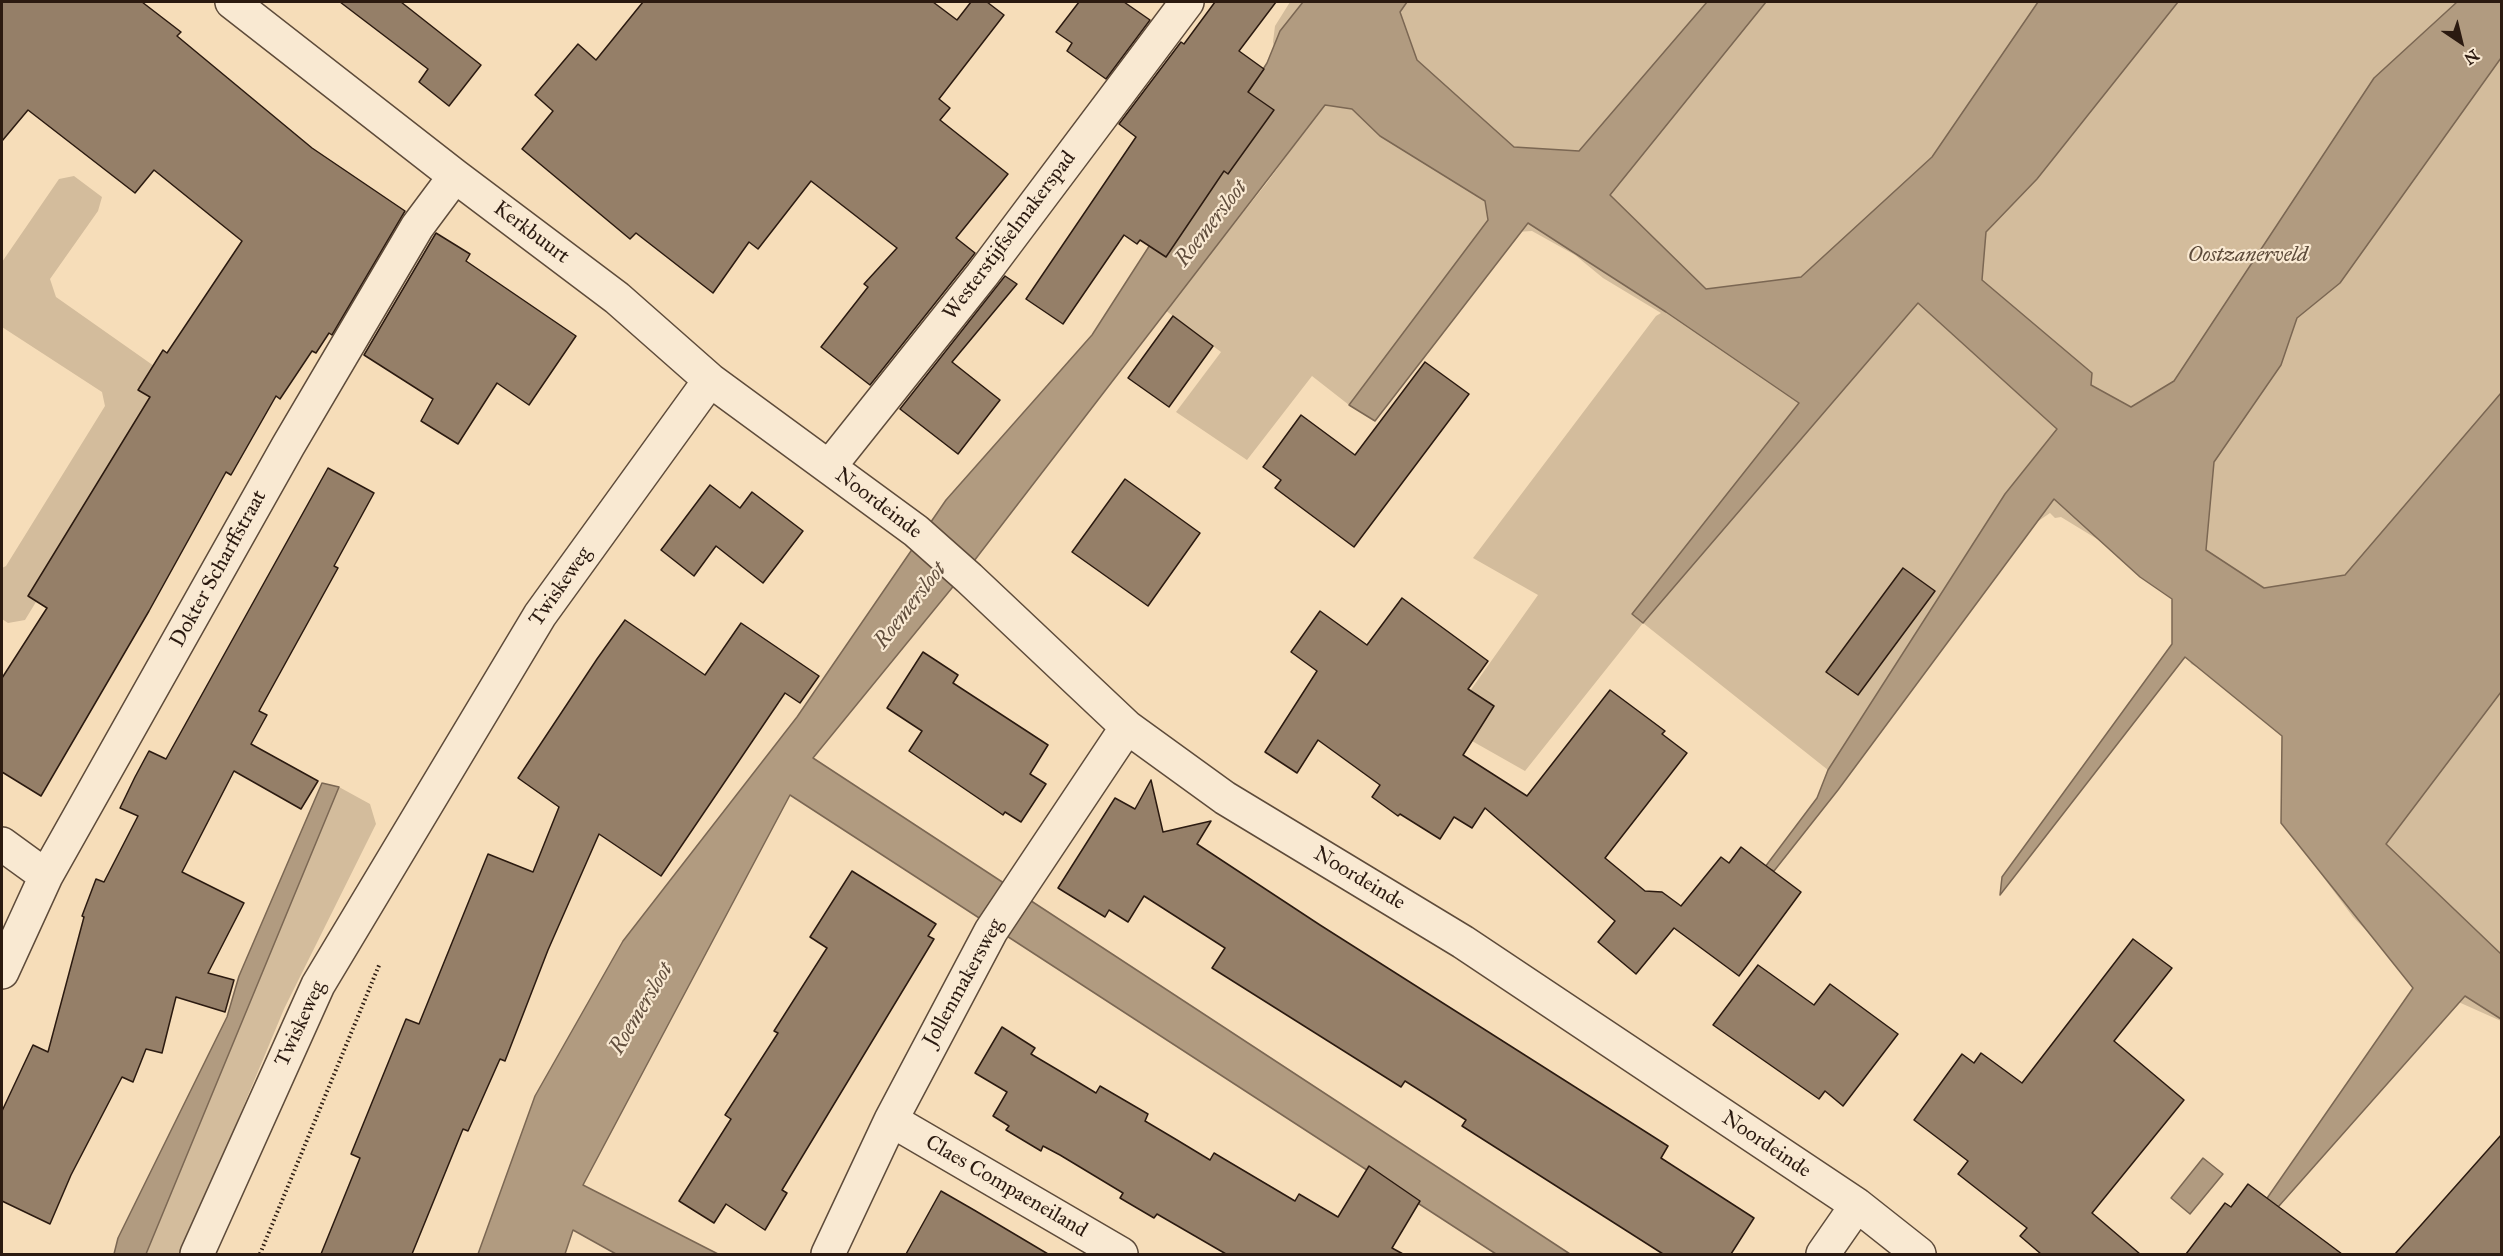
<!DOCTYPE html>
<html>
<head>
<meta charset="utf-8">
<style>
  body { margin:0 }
  #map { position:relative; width:2503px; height:1256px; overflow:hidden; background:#f6ddb9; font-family:"IM FELL Great Primer",serif }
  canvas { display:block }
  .frame { position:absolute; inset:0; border:3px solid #2b1a10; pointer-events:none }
  .north { position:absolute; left:2431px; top:12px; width:60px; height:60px; -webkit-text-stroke:4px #f9e9d2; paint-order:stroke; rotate:145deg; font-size:16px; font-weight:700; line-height:24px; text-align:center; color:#2b1a10 }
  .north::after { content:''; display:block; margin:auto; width:21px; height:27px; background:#2b1a10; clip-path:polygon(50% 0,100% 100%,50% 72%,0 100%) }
</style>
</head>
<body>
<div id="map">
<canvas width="2503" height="1256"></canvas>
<div class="frame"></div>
<div class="north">N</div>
</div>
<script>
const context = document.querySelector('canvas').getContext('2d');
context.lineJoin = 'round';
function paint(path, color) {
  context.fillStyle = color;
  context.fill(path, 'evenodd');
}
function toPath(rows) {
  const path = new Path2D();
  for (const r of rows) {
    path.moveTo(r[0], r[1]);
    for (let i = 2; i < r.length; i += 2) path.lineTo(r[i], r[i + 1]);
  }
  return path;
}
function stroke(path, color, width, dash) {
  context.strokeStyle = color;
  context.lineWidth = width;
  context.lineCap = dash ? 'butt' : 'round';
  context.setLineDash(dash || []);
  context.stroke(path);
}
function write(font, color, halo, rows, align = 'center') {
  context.font = font + ' "IM FELL Great Primer",serif';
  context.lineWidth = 4.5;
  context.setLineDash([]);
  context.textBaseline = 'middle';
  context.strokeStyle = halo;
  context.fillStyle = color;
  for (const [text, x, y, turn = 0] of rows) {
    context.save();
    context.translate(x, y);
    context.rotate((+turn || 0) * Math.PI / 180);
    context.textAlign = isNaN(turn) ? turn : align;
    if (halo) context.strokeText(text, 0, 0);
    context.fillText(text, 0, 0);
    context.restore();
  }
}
paint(toPath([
  [1290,2,2501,2,2501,1021,2445,996,2431,996,2353,917,2315,866,2320,862,2313,769,2237,687,2191,664,2181,641,2183,613,2160,585,2120,553,2061,517,2055,518,2050,513,2037,522,2028,525,2041,449,2005,494,1828,770,1643,623,1525,771,1472,741,1470,691,1538,595,1473,558,1656,316,1661,313,1603,278,1575,255,1532,231,1500,233,1481,230,1349,405,1312,376,1247,460,1176,412,1221,352,1165,310,1266,184,1320,110,1277,65,1273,42,1275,26],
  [1945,327,1991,334,1995,372],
  [74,176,102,197,98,211,50,279,56,297,164,373,160,398,25,620,8,623,2,619,2,568,6,566,105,406,102,392,2,327,2,262,59,179],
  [339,787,370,804,376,824,284,1009,182,1254,146,1254]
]), '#d3bc9c');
const water = toPath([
  [1303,2,1407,2,1400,12,1417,60,1514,147,1579,151,1707,2,1766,2,1610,195,1706,289,1801,277,1932,157,2038,2,2178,2,2037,179,1986,232,1982,280,2092,373,2091,385,2131,407,2174,381,2374,78,2457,2,2501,2,2501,58,2340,283,2297,318,2281,365,2214,462,2206,550,2264,588,2345,575,2501,393,2501,692,2386,844,2501,954,2501,1019,2465,996,2263,1224,2254,1217,2413,988,2281,823,2282,736,2185,657,2000,895,2002,877,2172,644,2172,599,2140,577,2054,499,1838,790,1774,871,1765,867,1817,798,1828,770,2005,494,2057,429,1918,303,1643,623,1632,614,1799,403,1666,312,1528,223,1375,421,1349,405,1488,220,1485,201,1380,136,1352,109,1325,105,974,561,813,758,1570,1254,1496,1254,790,795,583,1185,718,1254,616,1254,573,1230,565,1254,478,1254,535,1096,623,941,797,717,946,500,1092,335,1267,63,1280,31,1303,2],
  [322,783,339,787,146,1254,114,1254,118,1238,227,1017,239,976,322,783],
  [2203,1158,2223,1174,2190,1214,2171,1198,2203,1158]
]);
paint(water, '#b19b80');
stroke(water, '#7b6753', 1.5);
const building = toPath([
  [2,2,142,2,181,32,177,36,312,148,405,211,332,335,329,333,316,353,312,351,280,399,276,396,231,475,226,472,149,611,41,796,2,772,2,678,47,608,28,596,150,397,138,390,163,350,167,353,242,241,154,170,135,193,28,110,2,141,2,2],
  [340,2,401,2,481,65,449,106,419,82,428,69,340,2],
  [643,2,933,2,957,20,971,2,987,2,1004,15,939,99,950,108,940,120,1008,174,956,238,975,253,870,385,821,347,868,287,864,284,897,248,811,181,758,249,749,242,713,293,636,233,630,239,522,149,553,111,535,95,578,44,596,60,643,2],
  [1079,2,1124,2,1150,20,1106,79,1067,51,1072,43,1056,32,1079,2],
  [1215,2,1276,2,1239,51,1264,69,1248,92,1274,110,1228,174,1224,171,1166,257,1140,240,1137,244,1124,235,1063,324,1026,299,1136,137,1119,124,1181,42,1184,44,1215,2],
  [436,233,470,254,466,261,576,336,529,405,497,383,458,444,421,421,433,399,364,355,436,233],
  [1005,276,1017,284,952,362,1000,400,958,454,900,409,1005,276],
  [1173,316,1213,346,1169,407,1128,378,1173,316],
  [1425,362,1469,394,1354,547,1275,488,1281,480,1263,467,1301,415,1355,455,1425,362],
  [328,468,374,493,334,566,338,568,259,711,267,715,251,744,318,781,301,809,234,771,182,872,244,903,208,973,234,980,225,1012,176,997,162,1053,146,1049,133,1082,122,1077,71,1175,50,1224,2,1201,2,1111,33,1045,48,1052,84,917,82,916,96,879,104,882,138,816,120,808,135,777,149,751,166,759,328,468],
  [1125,479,1200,533,1148,606,1072,552,1125,479],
  [710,485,740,508,752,492,803,531,763,583,716,546,694,576,661,550,710,485],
  [1903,568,1935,591,1858,695,1826,672,1903,568],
  [1402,598,1488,661,1468,689,1494,706,1463,755,1527,796,1610,690,1665,731,1662,734,1687,753,1605,858,1645,891,1662,892,1681,906,1721,857,1729,863,1741,847,1801,892,1739,976,1674,928,1636,974,1598,942,1615,921,1485,808,1472,828,1454,817,1440,839,1400,814,1398,816,1372,797,1380,785,1318,740,1297,773,1265,752,1317,671,1291,652,1320,611,1367,645,1402,598],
  [625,620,705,675,741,623,819,676,800,703,785,693,661,876,599,834,548,950,505,1061,500,1059,468,1131,463,1129,412,1254,321,1254,360,1158,351,1154,406,1019,419,1024,488,854,533,872,559,807,518,778,597,659,625,620],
  [923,652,958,675,953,683,1048,745,1030,774,1046,784,1021,822,1005,812,1003,815,909,751,922,731,887,708,923,652],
  [1151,780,1163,832,1211,821,1197,844,1320,925,1668,1146,1661,1158,1754,1218,1731,1254,1663,1254,1462,1126,1466,1120,1435,1100,1405,1081,1401,1087,1212,968,1225,948,1144,896,1128,922,1109,910,1105,917,1058,888,1115,798,1135,809,1151,780],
  [852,871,936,924,928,936,934,939,782,1190,787,1193,765,1230,726,1204,714,1223,679,1201,731,1119,725,1115,778,1033,774,1031,827,948,810,937,852,871],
  [2133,939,2172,968,2114,1041,2184,1100,2092,1213,2140,1254,2041,1254,2020,1236,2027,1228,1958,1174,1968,1161,1914,1120,1962,1054,1974,1063,1981,1053,2022,1083,2133,939],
  [1758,965,1814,1005,1830,984,1898,1034,1843,1106,1825,1091,1819,1099,1713,1025,1758,965],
  [1002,1027,1035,1048,1031,1054,1063,1073,1096,1093,1100,1086,1148,1114,1145,1121,1177,1140,1210,1160,1214,1153,1295,1201,1299,1194,1338,1217,1369,1166,1420,1201,1392,1248,1403,1254,1226,1254,1157,1214,1154,1218,1120,1198,1123,1193,1060,1155,1043,1146,1041,1151,1006,1130,1009,1126,993,1116,1007,1092,975,1073,1002,1027],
  [2502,1134,2502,1254,2395,1254,2422,1224,2502,1134],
  [2248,1184,2342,1254,2186,1254,2225,1203,2231,1207,2248,1184],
  [941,1191,974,1210,1048,1254,906,1254,941,1191]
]);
paint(building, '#957f68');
stroke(building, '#2b1a10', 1.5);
const minor = toPath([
  [232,2,455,176,617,298,710,380,916,531,969,578,1127,727,1225,798,1463,942,1857,1205,1919,1254],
  [829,467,982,275,1187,2],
  [2,844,46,876],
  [2,972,46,876,288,446,417,227,455,176],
  [891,1120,1121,1254],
  [197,1254,318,985,540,615,710,380],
  [828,1254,891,1120,991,931,1127,727],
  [1823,1254,1857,1205]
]);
stroke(minor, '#5e4b3a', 36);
stroke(toPath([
  [260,1254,380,963]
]), '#2b1a10', 4, [1.5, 3]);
stroke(minor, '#f9e9d2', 33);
write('21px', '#2b1a10', '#f9e9d2', [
  ["Kerkbuurt",531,233,37],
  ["Westerstijfselmakerspad",1010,236,-53],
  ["Noordeinde",878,504,37],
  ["Dokter Scharffstraat",219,569,-61],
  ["Twiskeweg",561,587,-55],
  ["Noordeinde",1359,879,31],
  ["Jollenmakersweg",964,983,-61],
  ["Twiskeweg",301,1024,-65],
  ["Noordeinde",1766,1145,34],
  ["Claes Compaeneiland",1006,1187,30]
]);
write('italic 21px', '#5d4b3a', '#f9e9d2', [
  ["Oostzanerveld",2248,256]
]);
write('italic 22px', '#614e3d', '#f9e9d2', [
  ["Roemersloot",1212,224,-52],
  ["Roemersloot",911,606,-52],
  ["Roemersloot",642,1009,-59]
]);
</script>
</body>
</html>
